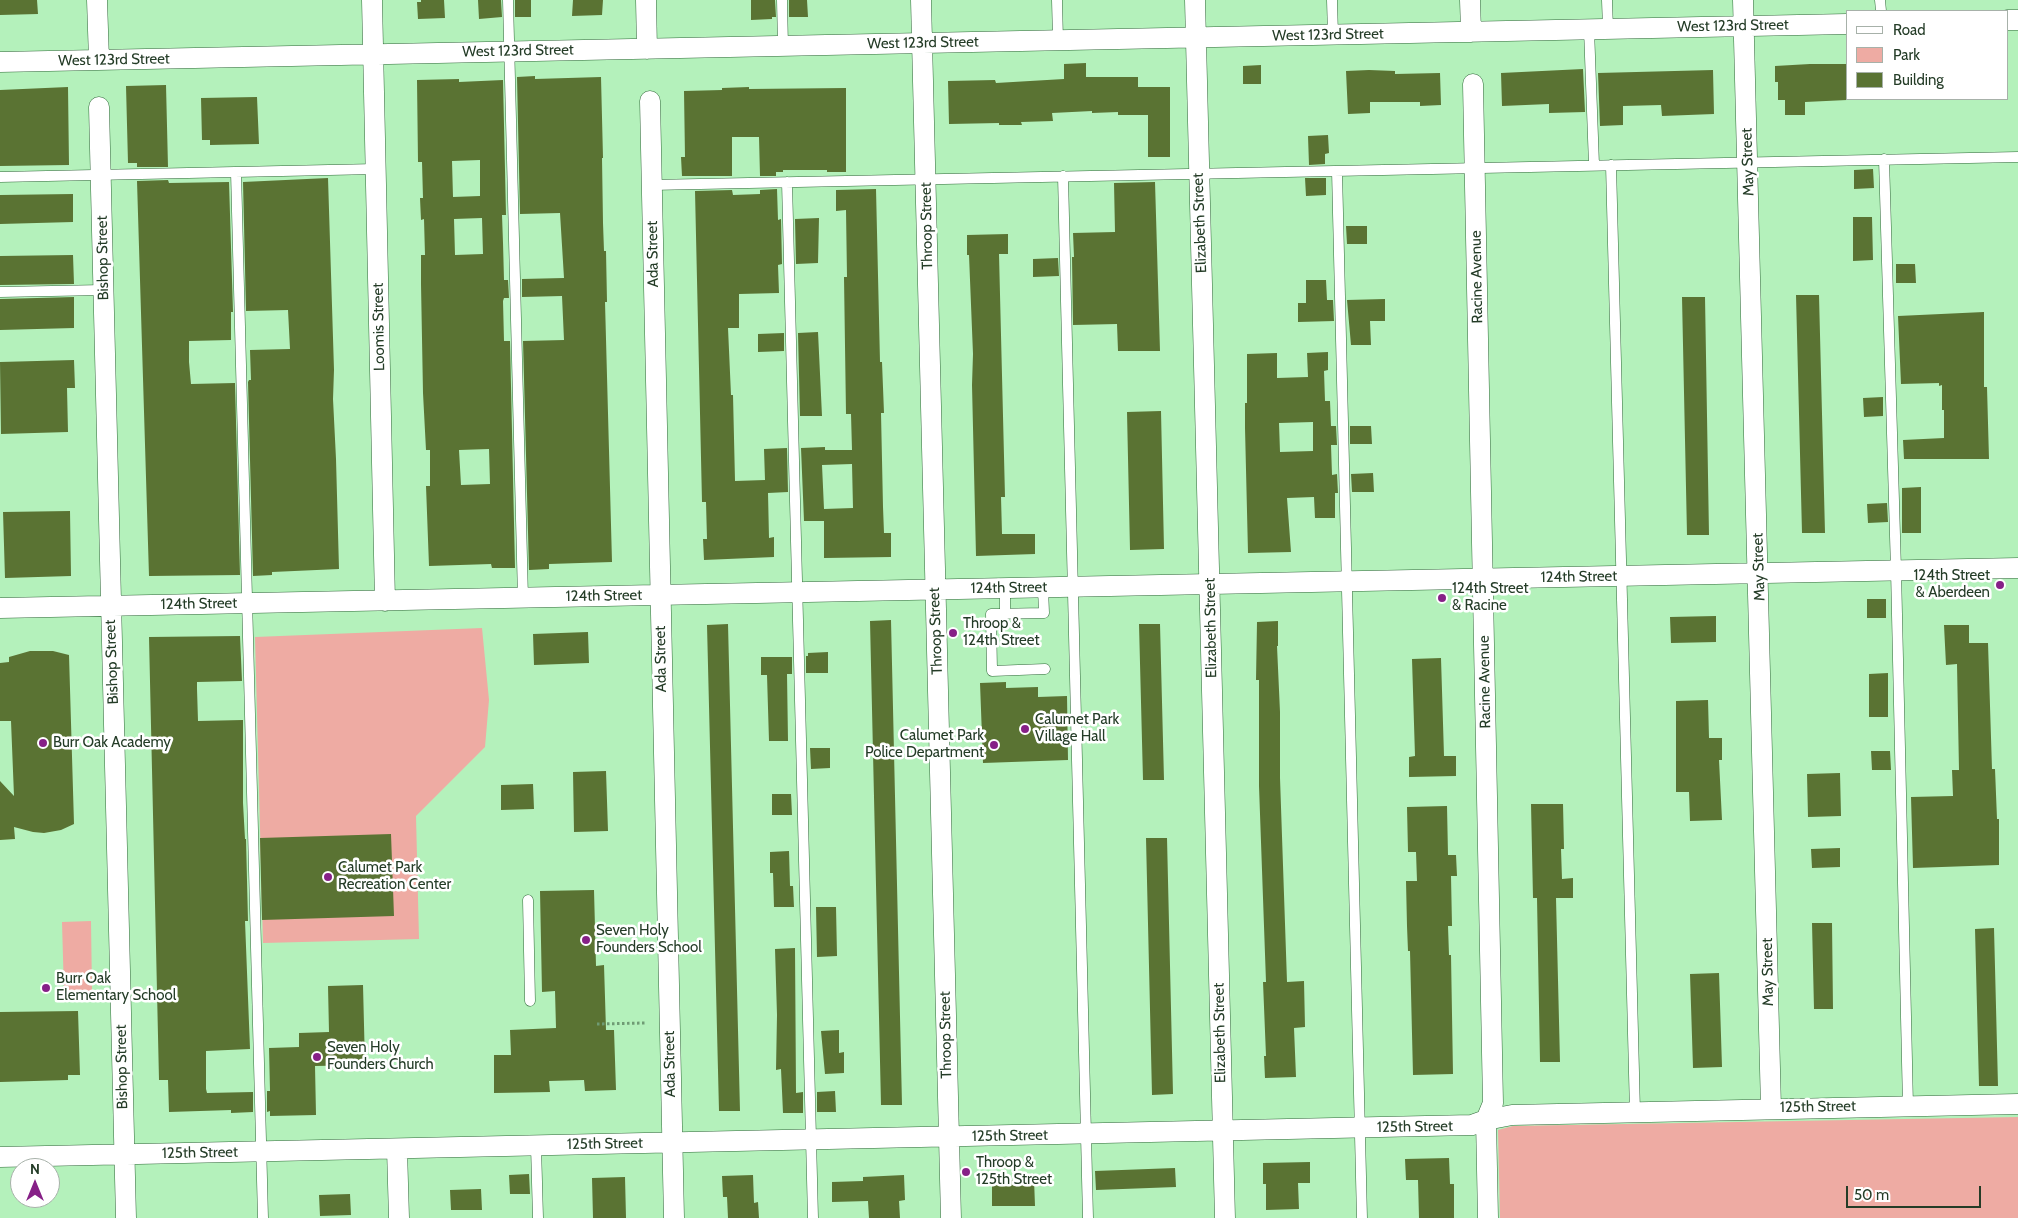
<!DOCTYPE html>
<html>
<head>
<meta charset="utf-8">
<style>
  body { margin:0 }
  #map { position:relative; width:2018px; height:1218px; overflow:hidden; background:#b4f1bb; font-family:Cabin,sans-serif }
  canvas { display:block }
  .legend { position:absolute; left:1846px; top:10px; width:162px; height:90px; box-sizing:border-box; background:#fff; border:1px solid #a7b1a9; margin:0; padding:6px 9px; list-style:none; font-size:15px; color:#243c27 }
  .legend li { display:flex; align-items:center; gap:10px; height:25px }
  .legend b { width:25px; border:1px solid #a7b1a9 }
  .north { position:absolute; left:10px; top:1158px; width:50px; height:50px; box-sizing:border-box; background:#fff; border:1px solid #a7b1a9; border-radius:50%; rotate:0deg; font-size:14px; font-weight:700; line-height:20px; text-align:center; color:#243c27 }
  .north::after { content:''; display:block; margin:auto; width:18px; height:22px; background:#862087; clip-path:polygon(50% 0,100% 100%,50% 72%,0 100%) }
  .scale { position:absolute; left:1846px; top:1186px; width:135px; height:22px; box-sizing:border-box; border:2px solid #243c27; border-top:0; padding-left:6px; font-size:15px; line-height:18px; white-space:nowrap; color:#243c27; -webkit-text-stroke:4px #fff; paint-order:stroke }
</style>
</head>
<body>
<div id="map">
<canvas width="2018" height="1218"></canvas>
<ul class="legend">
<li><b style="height:6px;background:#fff"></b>Road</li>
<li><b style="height:14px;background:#eeaba3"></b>Park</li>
<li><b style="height:14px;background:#5a7333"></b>Building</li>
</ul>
<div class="north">N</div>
<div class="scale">50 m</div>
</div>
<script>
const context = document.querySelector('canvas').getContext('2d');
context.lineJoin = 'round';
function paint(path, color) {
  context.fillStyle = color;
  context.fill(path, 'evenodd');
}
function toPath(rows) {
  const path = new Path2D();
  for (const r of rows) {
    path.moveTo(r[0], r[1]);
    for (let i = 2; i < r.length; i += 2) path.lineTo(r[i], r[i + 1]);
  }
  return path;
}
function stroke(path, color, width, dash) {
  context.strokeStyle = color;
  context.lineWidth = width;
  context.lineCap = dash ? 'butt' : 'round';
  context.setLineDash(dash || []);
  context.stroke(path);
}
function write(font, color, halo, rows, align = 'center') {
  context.font = font + ' Cabin,sans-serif';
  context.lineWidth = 5;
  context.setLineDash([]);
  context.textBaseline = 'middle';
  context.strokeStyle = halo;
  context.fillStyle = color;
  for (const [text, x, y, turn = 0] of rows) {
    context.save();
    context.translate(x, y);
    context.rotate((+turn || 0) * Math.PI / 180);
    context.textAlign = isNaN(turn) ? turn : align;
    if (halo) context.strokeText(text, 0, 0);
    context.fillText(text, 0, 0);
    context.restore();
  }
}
paint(toPath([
  [482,628,489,700,485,747,416,816,419,939,263,943,255,637],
  [91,921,92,992,64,993,62,922],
  [2018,1117,2018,1218,1500,1218,1498,1130,1513,1126]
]), '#eeaba3');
paint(toPath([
  [0,0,37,0,38,14,0,15],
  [421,0,444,0,445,18,418,19,417,2,421,2],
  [478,0,501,0,502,17,479,19],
  [515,0,531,0,531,17,515,17],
  [573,0,603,0,602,15,572,16],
  [751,0,775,0,776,17,772,17,772,19,751,20],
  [789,0,807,0,808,17,789,17],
  [1086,63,1086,77,1138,77,1138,87,1170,87,1170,157,1148,157,1148,115,1118,115,1118,112,1092,113,1092,111,1052,113,1053,121,1021,122,1022,125,999,125,999,123,949,124,948,81,995,80,996,83,1064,79,1064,64],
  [1810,64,1847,64,1847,100,1805,102,1805,115,1785,115,1785,100,1778,100,1778,82,1775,82,1775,66],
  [1261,65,1261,84,1243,84,1243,66],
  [1583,69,1585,112,1549,113,1549,104,1502,106,1501,73],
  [1369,70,1395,71,1395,74,1440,73,1441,105,1420,106,1420,102,1370,102,1370,113,1348,114,1346,71],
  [1713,70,1714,114,1662,116,1661,105,1623,106,1623,125,1600,126,1598,73],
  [535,76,535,79,601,77,603,158,602,158,603,223,604,251,606,251,607,302,605,302,612,562,549,564,549,569,529,570,523,341,564,340,562,296,522,297,522,279,564,278,560,213,520,214,517,77],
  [459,79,459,82,503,80,506,215,502,215,503,243,504,280,508,280,509,298,504,298,503,301,504,341,510,341,515,568,492,568,491,564,429,566,426,486,430,486,430,450,426,450,423,393,421,284,421,255,425,255,424,219,421,220,420,198,423,198,422,162,418,162,417,80],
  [480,160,480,196,453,197,452,161],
  [482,218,483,254,455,255,454,219],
  [489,449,490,484,461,485,459,450],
  [166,85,168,167,137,167,137,163,128,163,126,86],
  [68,87,69,165,0,166,0,90],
  [749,87,749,89,846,88,846,172,827,172,827,170,783,170,783,172,776,172,776,176,760,176,759,137,732,137,732,176,682,176,681,157,685,157,684,91,722,90,722,88],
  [257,97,259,144,210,145,210,140,202,140,201,98],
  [1328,135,1329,153,1325,154,1325,164,1309,165,1308,136],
  [1873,169,1874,188,1854,189,1854,170],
  [328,178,334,370,333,399,336,459,339,569,272,572,272,575,253,576,248,382,249,380,251,380,250,350,290,349,288,310,246,311,243,182],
  [1305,178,1326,178,1326,195,1306,196],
  [168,180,169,183,229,182,233,312,231,312,231,340,189,341,189,362,191,384,235,383,240,575,149,576,137,181],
  [1155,182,1160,351,1118,351,1117,324,1073,325,1072,257,1074,257,1073,233,1115,232,1114,183],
  [777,189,778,220,781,219,782,264,778,265,779,293,739,294,739,328,728,328,731,395,733,395,735,481,765,480,764,449,787,448,788,492,768,493,769,538,774,537,774,557,704,560,703,539,707,539,706,502,702,502,695,191,732,190,733,195,760,194,760,190],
  [876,189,880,362,882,362,884,413,881,413,883,507,884,533,891,533,891,557,824,558,824,521,804,521,801,448,825,447,825,450,852,450,851,414,846,414,844,277,847,277,846,210,836,211,836,190],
  [852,464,853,508,824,509,822,465],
  [73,194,73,222,0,224,0,195],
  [1853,217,1872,217,1873,260,1853,261],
  [819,218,818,263,796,264,795,219],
  [1346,226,1367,226,1367,244,1347,244],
  [1008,234,1008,254,999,254,1005,497,1001,497,1002,534,1035,534,1035,554,976,556,972,385,973,354,969,255,967,255,967,235],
  [73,255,74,284,0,285,0,256],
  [1058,258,1059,276,1033,277,1033,259],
  [1896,264,1915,264,1916,283,1896,283],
  [1306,280,1326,280,1327,300,1333,300,1334,321,1298,322,1298,303,1306,303],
  [1796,295,1819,295,1825,533,1802,533],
  [74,297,74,328,0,330,0,299],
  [1682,297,1705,297,1709,535,1687,535],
  [1385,299,1385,321,1370,321,1371,345,1351,345,1347,300],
  [1984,312,1984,387,1987,387,1989,459,1904,459,1903,440,1944,438,1944,410,1942,410,1942,385,1939,386,1939,383,1901,384,1898,316],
  [818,332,822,416,800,416,798,333],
  [784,333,784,351,758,352,758,334],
  [1328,352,1328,370,1324,371,1325,401,1330,401,1331,426,1336,426,1337,445,1331,445,1332,475,1337,474,1338,493,1335,493,1335,518,1315,518,1314,497,1287,498,1291,552,1248,553,1245,428,1245,403,1247,403,1247,354,1277,353,1277,378,1308,377,1307,353],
  [1313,422,1313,451,1280,452,1279,423],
  [74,360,75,388,67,388,68,432,1,434,0,362],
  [1883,397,1883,416,1864,417,1863,398],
  [1161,411,1164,549,1130,550,1127,412],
  [1350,426,1371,426,1372,444,1350,444],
  [1373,473,1374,492,1352,492,1351,474],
  [1921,487,1921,533,1902,533,1902,488],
  [1887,503,1888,522,1868,523,1867,504],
  [70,511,71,576,5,578,3,512],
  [1867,599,1886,599,1886,618,1867,618],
  [1716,616,1716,642,1671,643,1670,617],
  [891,620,902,1105,881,1105,870,621],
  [1278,621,1278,646,1277,646,1280,712,1280,778,1287,982,1304,981,1305,1027,1294,1028,1296,1077,1265,1078,1264,1056,1266,1056,1263,982,1266,982,1259,786,1259,680,1256,680,1257,622],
  [728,624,740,1111,719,1111,707,625],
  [1139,624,1160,624,1164,780,1143,780],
  [1944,625,1969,625,1969,643,1988,643,1992,769,1995,769,1997,819,1999,819,1999,865,1913,868,1911,797,1953,796,1952,770,1959,770,1957,664,1946,665],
  [588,632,589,663,534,665,533,634],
  [240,636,242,681,197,682,197,689,198,721,243,720,243,803,245,839,246,839,248,921,245,921,250,1049,206,1051,206,1089,207,1093,253,1092,253,1112,231,1113,231,1110,169,1112,168,1080,159,1080,149,637],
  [30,651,53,651,69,655,74,824,61,830,44,833,33,832,14,827,15,839,0,840,0,781,14,796,11,721,0,721,0,663,9,662,9,657],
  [828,652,828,673,806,673,806,656,808,656,808,653],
  [761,657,792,657,792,674,787,674,788,741,769,741,767,675,761,675],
  [1441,658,1444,756,1456,756,1456,776,1409,777,1409,757,1415,756,1412,659],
  [1888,673,1888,717,1869,717,1869,674],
  [1006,682,1006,688,1038,687,1038,697,1067,696,1068,760,983,763,980,683],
  [1708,700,1709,738,1722,738,1722,760,1719,760,1722,820,1690,821,1689,792,1676,792,1676,701],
  [810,748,830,748,830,768,811,769],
  [1871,751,1890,751,1891,770,1872,770],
  [606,771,608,831,574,832,573,772],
  [1840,773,1841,816,1808,817,1807,774],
  [533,784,534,809,501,810,501,785],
  [772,794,791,794,792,815,772,815],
  [1531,804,1563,804,1564,849,1561,849,1562,879,1573,878,1573,898,1556,898,1560,1062,1540,1062,1537,898,1533,898],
  [1447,806,1448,855,1456,855,1457,876,1451,876,1452,926,1448,926,1449,955,1451,955,1453,1074,1413,1075,1410,951,1408,951,1407,926,1406,881,1417,881,1416,852,1408,852,1407,807],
  [391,834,394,916,262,920,260,838],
  [1146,838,1167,838,1173,1094,1152,1095],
  [1840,848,1840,867,1812,868,1811,849],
  [789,851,790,886,793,886,794,907,774,907,773,873,770,873,770,852],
  [594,890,596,966,604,965,606,1030,614,1030,616,1090,585,1091,584,1080,549,1081,550,1092,494,1093,494,1055,511,1055,510,1030,556,1028,555,991,542,992,540,891],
  [816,907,836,907,837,956,817,957],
  [1812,923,1832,923,1833,1009,1814,1009],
  [1994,928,1998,1086,1979,1086,1975,929],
  [795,948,796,1093,803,1092,803,1113,783,1113,781,1069,776,1070,777,1015,775,949],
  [1719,973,1722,1067,1693,1068,1690,974],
  [363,985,365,1065,315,1066,316,1115,270,1116,270,1111,267,1112,267,1091,270,1091,269,1048,299,1047,299,1033,329,1032,328,986],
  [78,1011,80,1075,68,1075,68,1080,0,1082,0,1012],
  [839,1030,839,1053,844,1052,844,1073,825,1074,821,1031],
  [835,1091,836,1112,817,1112,817,1092],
  [1449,1158,1450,1184,1454,1184,1454,1218,1419,1218,1418,1180,1406,1180,1405,1159],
  [1310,1162,1310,1183,1298,1183,1299,1209,1266,1210,1266,1184,1263,1184,1263,1163],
  [1175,1168,1176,1187,1096,1190,1095,1171],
  [529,1174,530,1194,510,1194,509,1175],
  [753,1175,754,1203,758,1202,759,1218,728,1218,727,1197,723,1197,722,1176],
  [904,1175,905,1200,899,1201,900,1218,869,1218,868,1201,832,1202,832,1182,863,1181,863,1177],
  [625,1177,626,1218,593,1218,592,1178],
  [1034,1179,1035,1206,992,1206,992,1181],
  [481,1189,482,1210,451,1210,450,1190],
  [350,1194,351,1215,320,1216,319,1195]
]), '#5a7333');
const lane = toPath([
  [508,0,523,598],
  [782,0,783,46],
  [1057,0,1058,40],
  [1332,0,1333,35],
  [1607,0,1608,29],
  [1880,0,1881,11],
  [1589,29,1594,165],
  [1884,159,1896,570,1908,1106],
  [1611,165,1635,1112],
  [1337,171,1362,1218],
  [236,172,263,1218],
  [1063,176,1088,1218],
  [0,177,376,169],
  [787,182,813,1218],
  [651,185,2018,157],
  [0,292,103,290],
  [1005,588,1005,614],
  [1043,588,1044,613,991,614,992,671,1045,669],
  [528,900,530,1001],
  [536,1146,538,1218]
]);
const street = toPath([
  [97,0,99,60],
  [372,0,385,601],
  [646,0,647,49],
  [921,0,951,1218],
  [1195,0,1225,1218],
  [1470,0,1471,32],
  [1743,0,1771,1108],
  [2007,20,2018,20],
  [0,62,1847,24],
  [1473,84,1493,1103,1486,1120,1488,1218],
  [650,101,674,1218],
  [99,107,126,1218],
  [0,608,2018,568],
  [397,1149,399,1218],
  [0,1157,1472,1125,1486,1120,1512,1115,2018,1104]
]);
stroke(lane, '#31693a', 11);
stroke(street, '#31693a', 21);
stroke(toPath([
  [597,1024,645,1023]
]), '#6f9b74', 3, [2.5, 2.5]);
stroke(lane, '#fff', 10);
stroke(street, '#fff', 20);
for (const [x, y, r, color] of [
  [2000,585,5,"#862087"],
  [1442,598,5,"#862087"],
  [953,633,5,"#862087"],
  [1025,729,5,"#862087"],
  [43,743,5,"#862087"],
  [994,745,5,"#862087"],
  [328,877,5,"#862087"],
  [586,940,5,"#862087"],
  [46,988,5,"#862087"],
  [317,1057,5,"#862087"],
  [966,1172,5,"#862087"]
]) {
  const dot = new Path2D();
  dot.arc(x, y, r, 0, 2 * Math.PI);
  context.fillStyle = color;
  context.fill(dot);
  stroke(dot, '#fff', 2);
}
write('15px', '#243c27', '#fff', [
  ["West 123rd Street",1733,26,-1],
  ["West 123rd Street",1328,35,-1],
  ["West 123rd Street",923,43,-1],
  ["West 123rd Street",518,51,-1],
  ["West 123rd Street",114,60,-1],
  ["May Street",1748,162,-92],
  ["Elizabeth Street",1200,223,-92],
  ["Throop Street",927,226,-91],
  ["Ada Street",653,254,-91],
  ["Bishop Street",103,258,-91],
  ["Racine Avenue",1477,277,-91],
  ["Loomis Street",379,327,-91],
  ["May Street",1759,567,-92],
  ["124th Street",1579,577,-1],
  ["124th Street",1009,588,-1],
  ["124th Street",604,596,-1],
  ["124th Street",199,604,-1],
  ["Elizabeth Street",1211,628,-91],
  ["Throop Street",936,631,-92],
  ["Ada Street",661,659,-91],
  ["Bishop Street",112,662,-92],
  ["Racine Avenue",1485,682,-91],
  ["May Street",1768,972,-91],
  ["Elizabeth Street",1220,1033,-91],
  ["Throop Street",946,1035,-91],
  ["Ada Street",670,1064,-91],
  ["Bishop Street",122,1067,-91],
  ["125th Street",1818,1107,-1],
  ["125th Street",1415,1127,-1],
  ["125th Street",1010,1136,-1],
  ["125th Street",605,1144,-1],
  ["125th Street",200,1153,-1]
]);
write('15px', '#243c27', '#fff', [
  ["124th Street",1990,576,"right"],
  ["& Aberdeen",1990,593,"right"],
  ["124th Street",1452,589],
  ["& Racine",1452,606],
  ["Throop &",963,624],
  ["124th Street",963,641],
  ["Calumet Park",1035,720],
  ["Village Hall",1035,737],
  ["Calumet Park",984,736,"right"],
  ["Police Department",984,753,"right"],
  ["Burr Oak Academy",53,743],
  ["Calumet Park",338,868],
  ["Recreation Center",338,885],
  ["Seven Holy",596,931],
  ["Founders School",596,948],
  ["Burr Oak",56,979],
  ["Elementary School",56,996],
  ["Seven Holy",327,1048],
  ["Founders Church",327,1065],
  ["Throop &",976,1163],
  ["125th Street",976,1180]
], 'left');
</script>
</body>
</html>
